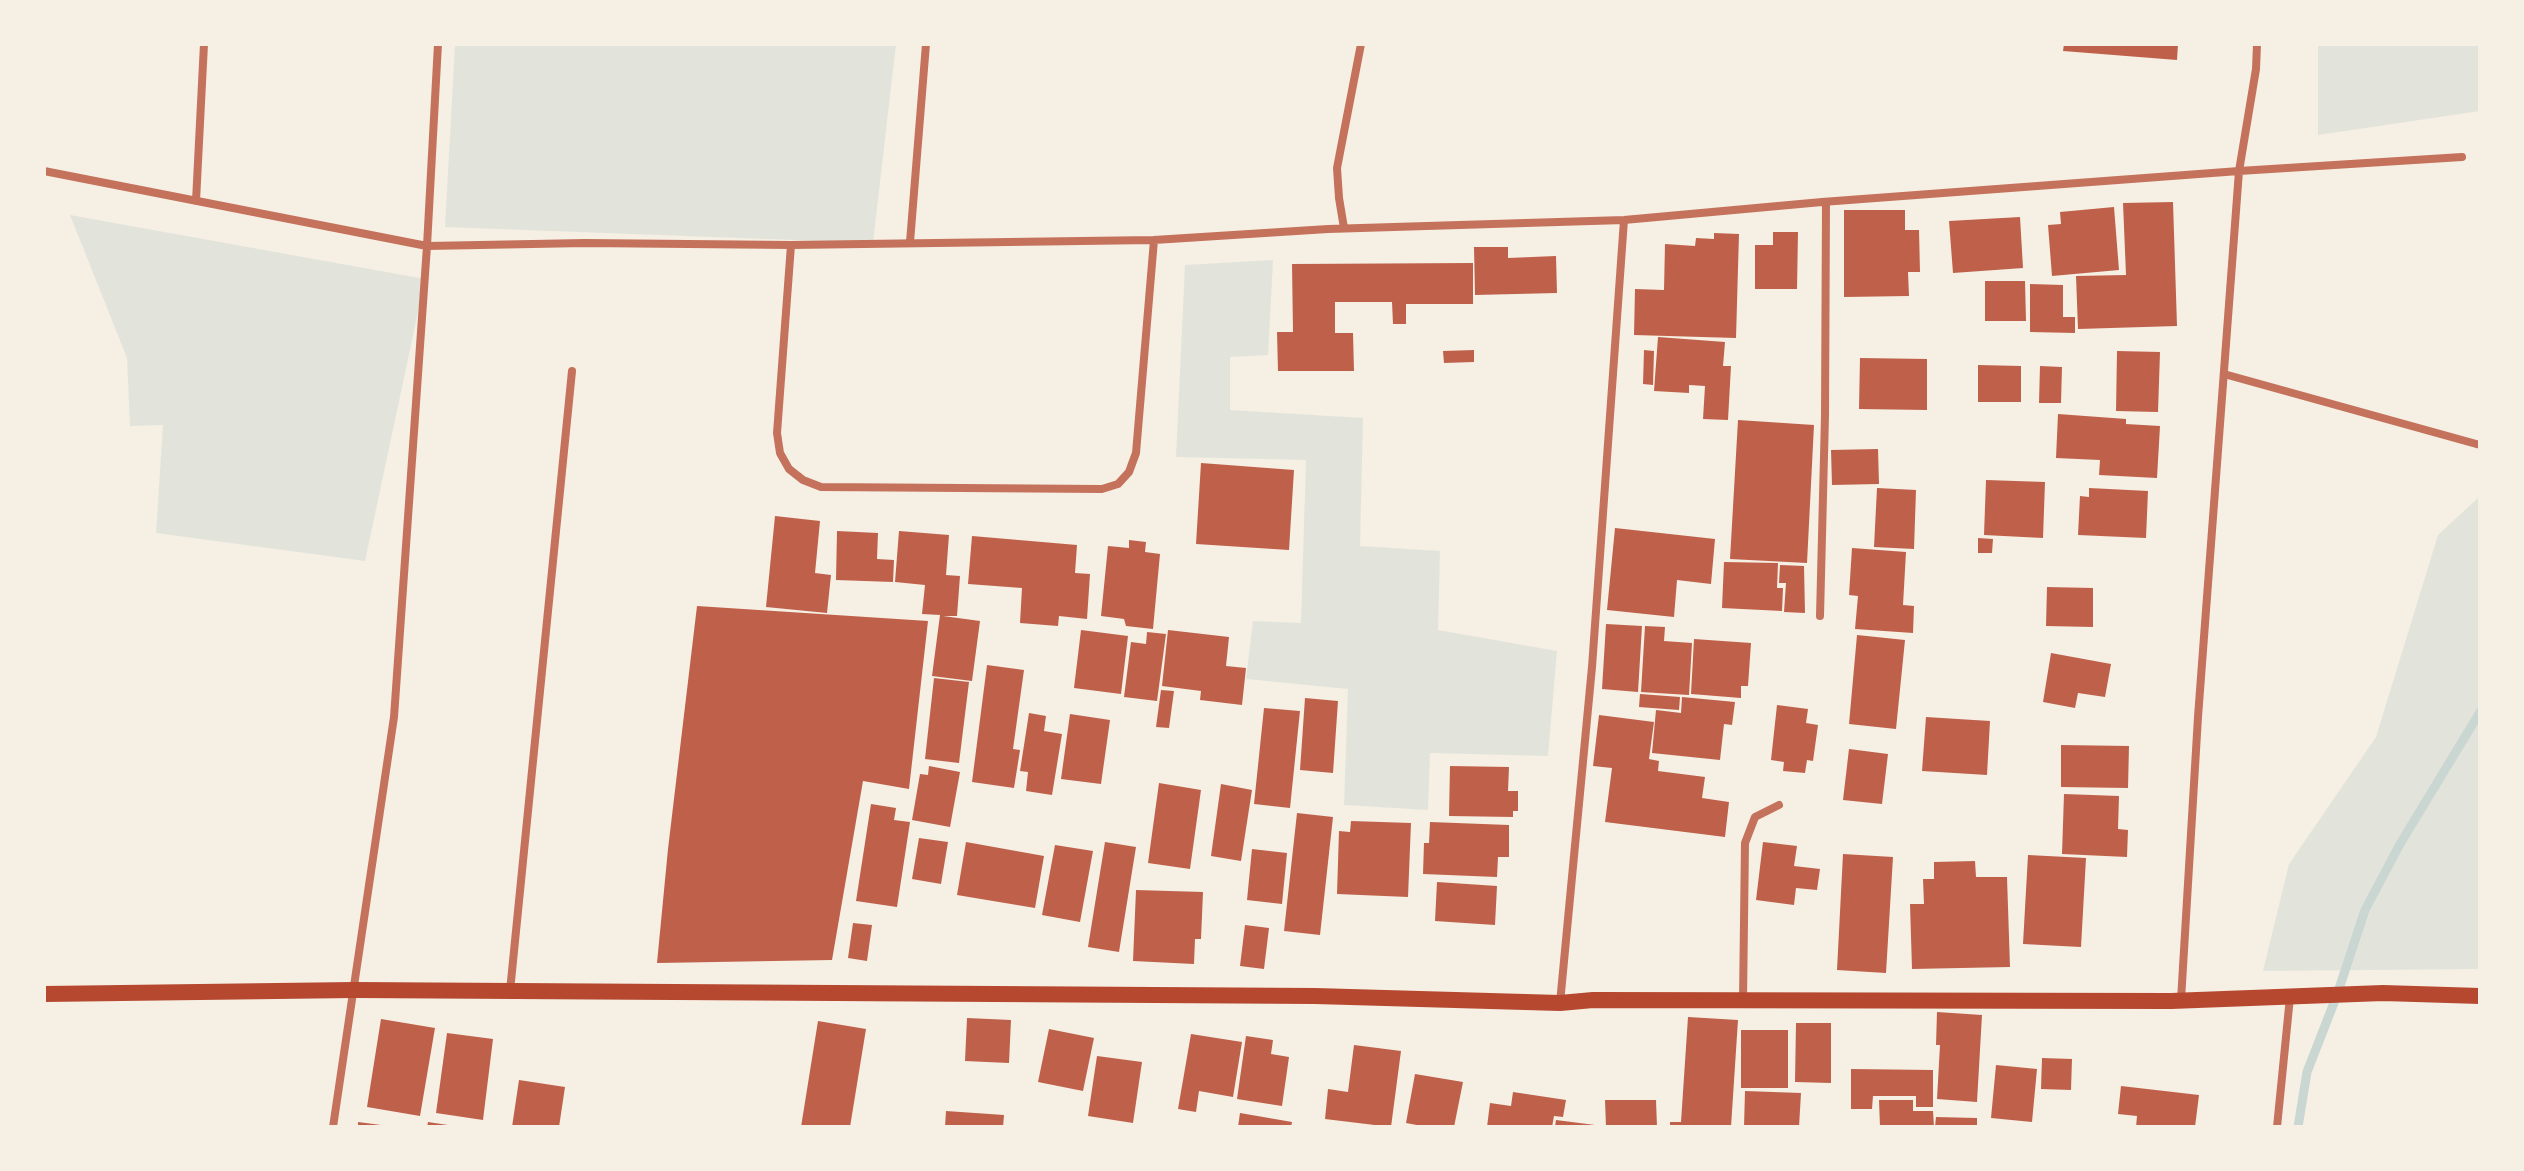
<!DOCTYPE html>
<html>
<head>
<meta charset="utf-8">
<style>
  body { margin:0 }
  #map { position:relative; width:2524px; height:1171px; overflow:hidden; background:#f6efe4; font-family:Figtree,sans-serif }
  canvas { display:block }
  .frame { position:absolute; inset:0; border:46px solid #f6efe4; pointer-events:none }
</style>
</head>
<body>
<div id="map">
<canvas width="2524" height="1171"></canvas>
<div class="frame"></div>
</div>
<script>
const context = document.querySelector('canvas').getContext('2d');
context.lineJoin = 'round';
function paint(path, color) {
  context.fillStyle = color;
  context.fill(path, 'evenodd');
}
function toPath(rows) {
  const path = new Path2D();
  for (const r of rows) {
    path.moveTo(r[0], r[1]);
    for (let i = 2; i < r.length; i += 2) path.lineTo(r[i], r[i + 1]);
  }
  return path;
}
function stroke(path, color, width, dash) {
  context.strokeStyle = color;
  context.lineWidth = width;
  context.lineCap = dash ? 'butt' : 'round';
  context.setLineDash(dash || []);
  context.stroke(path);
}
paint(toPath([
  [455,44,896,44,873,243,445,227],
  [2318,44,2480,44,2480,111,2318,135],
  [70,215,425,279,365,561,156,533,163,425,130,426,127,358],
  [1273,260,1268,355,1230,357,1230,410,1363,418,1360,546,1440,551,1438,630,1557,651,1548,756,1430,753,1428,810,1344,805,1348,689,1246,679,1253,621,1301,623,1306,460,1176,457,1185,265],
  [2480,496,2480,969,2263,971,2289,864,2376,737,2438,535]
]), '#e2e4dc');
stroke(toPath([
  [2298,1127,2307,1072,2337,995,2365,910,2400,844,2480,712]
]), '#c9d6d2', 9);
paint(toPath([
  [2064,44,2178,44,2177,60,2063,51],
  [2173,202,2177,326,2078,329,2076,276,2126,275,2123,203],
  [2114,207,2119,270,2052,276,2048,225,2061,224,2060,212],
  [1844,210,1905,210,1905,230,1919,230,1920,272,1908,272,1909,296,1844,297],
  [2020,217,2023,268,1953,273,1949,221],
  [1773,232,1798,232,1797,289,1755,289,1755,245,1773,245],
  [1714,233,1739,234,1736,338,1634,335,1635,289,1664,290,1665,244,1695,246,1696,238,1714,239],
  [1474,247,1508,247,1508,258,1556,256,1557,293,1475,295],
  [1473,263,1473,304,1406,304,1406,324,1393,324,1392,302,1335,302,1335,333,1353,333,1354,371,1278,371,1277,332,1293,332,1292,264],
  [1985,281,2025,281,2026,321,1985,321],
  [2030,284,2063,285,2063,317,2075,317,2075,333,2030,332],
  [1658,337,1725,342,1723,366,1731,366,1728,420,1703,419,1705,386,1689,385,1689,393,1654,391],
  [1474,350,1474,362,1444,363,1443,351],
  [1644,350,1654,351,1653,385,1643,384],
  [2117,351,2160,352,2158,412,2116,411],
  [1860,358,1927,359,1927,410,1859,409],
  [1978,365,2021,366,2021,402,1978,402],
  [2040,366,2062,367,2061,403,2039,403],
  [2058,414,2126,419,2126,424,2160,426,2157,478,2099,475,2100,460,2056,458],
  [1738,420,1814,425,1807,563,1730,559],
  [1878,449,1879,484,1832,485,1831,450],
  [1201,463,1294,470,1289,550,1196,544],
  [1986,480,2045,482,2043,538,1984,535],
  [1877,488,1916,490,1914,549,1874,547],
  [2089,488,2148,491,2146,538,2078,535,2080,496,2089,497],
  [775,516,820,521,815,573,831,575,827,613,766,607],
  [1615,528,1715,539,1711,584,1677,580,1674,617,1607,610],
  [837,531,878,533,877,559,894,560,893,582,836,580],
  [899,531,949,535,946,575,960,576,957,616,943,616,980,621,972,681,932,676,940,615,922,614,925,585,895,582],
  [972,536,1077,545,1075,573,1090,574,1087,619,1059,616,1058,626,1020,623,1022,588,968,584],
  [1978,538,1993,539,1992,553,1978,553],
  [1129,540,1146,542,1145,552,1160,554,1153,629,1126,626,1124,619,1101,616,1108,546,1129,548],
  [1852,548,1906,552,1903,605,1914,606,1913,633,1855,629,1858,596,1849,595],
  [1724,562,1778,563,1777,588,1783,588,1782,611,1722,608],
  [1780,565,1804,566,1805,613,1784,612,1786,583,1779,583],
  [2047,587,2093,588,2093,627,2046,626],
  [697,606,928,621,909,789,863,781,832,960,657,963,668,849],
  [1606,624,1642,626,1638,692,1602,689],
  [1645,626,1665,627,1664,641,1692,643,1689,695,1641,692],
  [1081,630,1128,636,1121,694,1074,688],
  [1168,630,1229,637,1226,666,1246,668,1242,705,1200,700,1201,691,1162,686],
  [1147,632,1166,634,1157,701,1124,697,1131,642,1146,644],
  [1857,635,1905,640,1896,729,1849,724],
  [1694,639,1751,643,1748,686,1741,686,1741,698,1691,694],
  [2051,653,2111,664,2105,697,2078,693,2075,708,2043,702],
  [987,665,1024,670,1013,749,1020,750,1014,788,972,782],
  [934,678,969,682,959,763,925,759],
  [1161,690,1174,691,1169,728,1156,727],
  [1640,694,1680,697,1679,710,1639,707],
  [1682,697,1735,702,1732,725,1724,724,1720,760,1652,753,1656,710,1681,713],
  [1305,698,1338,701,1333,773,1300,770],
  [1777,705,1808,709,1806,723,1818,725,1813,761,1807,760,1805,773,1783,771,1784,762,1771,760],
  [1264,708,1300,711,1290,808,1254,804],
  [1029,713,1046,716,1044,731,1062,734,1052,795,1026,791,1028,772,1020,771],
  [1070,714,1110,720,1101,784,1061,779],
  [1599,715,1654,722,1649,759,1659,761,1658,771,1705,777,1702,798,1729,802,1725,837,1605,822,1612,768,1593,766],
  [1926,717,1990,721,1987,775,1922,771],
  [2061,745,2129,746,2128,788,2061,787],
  [1849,749,1888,754,1882,804,1843,800],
  [929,766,960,772,950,827,912,820,920,774,928,775],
  [1450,766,1509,767,1508,791,1518,791,1518,811,1513,811,1513,817,1449,816],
  [1159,783,1201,790,1190,869,1148,863],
  [1221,784,1252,790,1241,861,1211,856],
  [2064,794,2119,796,2118,829,2128,830,2127,857,2062,854],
  [871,804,896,808,894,820,910,822,897,907,856,901],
  [1297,813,1333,817,1320,935,1284,931],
  [1351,821,1411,823,1408,897,1337,894,1339,831,1350,832],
  [1430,822,1509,825,1509,857,1498,857,1497,877,1423,874,1424,843,1429,843],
  [919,838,948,842,941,884,912,879],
  [966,842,1044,856,1035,908,957,895],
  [1105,842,1136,847,1119,952,1088,947],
  [1763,842,1797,846,1794,866,1820,869,1817,890,1796,888,1794,905,1756,900],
  [1055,845,1093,851,1080,922,1042,915],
  [1252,849,1287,853,1282,904,1247,900],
  [1843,854,1893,857,1886,973,1837,970],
  [2028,855,2086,858,2081,947,2023,944],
  [1975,861,1976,877,2007,877,2010,967,1912,969,1910,904,1924,904,1923,879,1934,879,1934,862],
  [1437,882,1497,886,1495,925,1435,921],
  [1136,890,1203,892,1201,939,1195,939,1194,964,1133,961],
  [853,923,872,925,867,961,848,958],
  [1245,925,1269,928,1264,969,1240,966],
  [1937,1012,1982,1015,1977,1102,1937,1099,1940,1045,1936,1045],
  [1688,1017,1738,1020,1731,1127,1670,1127,1670,1122,1681,1122],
  [967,1018,1011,1020,1009,1063,965,1061],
  [381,1019,435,1028,420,1116,367,1107],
  [818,1021,866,1029,850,1127,801,1127],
  [1796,1023,1831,1023,1831,1083,1795,1082],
  [1049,1029,1094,1038,1083,1091,1038,1082],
  [1741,1030,1788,1030,1788,1088,1741,1088],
  [447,1033,493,1039,483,1120,436,1113],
  [1191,1034,1242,1042,1233,1097,1199,1091,1196,1112,1178,1109],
  [1246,1036,1273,1040,1271,1054,1289,1057,1282,1106,1237,1099],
  [1354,1045,1401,1051,1391,1127,1325,1119,1328,1089,1348,1092],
  [1097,1056,1142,1062,1133,1123,1088,1116],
  [2042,1058,2072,1059,2071,1090,2041,1089],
  [1996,1065,2037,1069,2032,1122,1991,1118],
  [1851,1069,1933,1070,1933,1107,1916,1107,1916,1096,1873,1096,1872,1109,1851,1109],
  [1415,1074,1463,1082,1454,1127,1427,1127,1406,1123],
  [519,1080,565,1087,559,1127,512,1127],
  [2121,1086,2199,1095,2195,1127,2136,1127,2137,1116,2118,1114],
  [1745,1091,1801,1093,1799,1127,1744,1127],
  [1513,1092,1566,1100,1563,1117,1554,1116,1552,1127,1487,1127,1490,1103,1511,1106],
  [1605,1100,1656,1100,1657,1127,1606,1127],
  [1879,1100,1913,1100,1913,1111,1933,1111,1934,1127,1880,1127],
  [946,1111,1004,1115,1003,1127,945,1127],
  [1240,1113,1292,1122,1291,1127,1238,1127],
  [1936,1117,1977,1118,1977,1127,1935,1127],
  [1556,1120,1595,1125,1595,1127,1555,1127],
  [358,1122,381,1125,380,1127,358,1127],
  [428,1122,448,1125,447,1127,427,1127]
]), '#bf614a');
stroke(toPath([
  [44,171,427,246,585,243,791,245,1154,240,1328,229,1624,220,1822,202,2239,171,2462,157],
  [196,201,204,44],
  [1344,228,1339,198,1337,168,1361,44],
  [910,242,926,44],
  [791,245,777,433,780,453,789,469,803,480,821,487,1102,489,1118,484,1129,472,1136,453,1154,240],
  [2224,374,2480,445],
  [1820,616,1825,416,1826,202],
  [510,991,572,371],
  [1743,1000,1745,843,1755,817,1779,805],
  [2181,1000,2198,717,2239,171,2256,69,2257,44],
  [1560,1003,1592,667,1624,220],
  [333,1127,394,717,427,246,438,44],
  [2277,1127,2290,997]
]), '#c5725c', 8);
stroke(toPath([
  [44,994,354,990,1315,996,1560,1003,1593,1000,2171,1001,2383,993,2480,996]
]), '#b5482f', 16);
</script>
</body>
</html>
